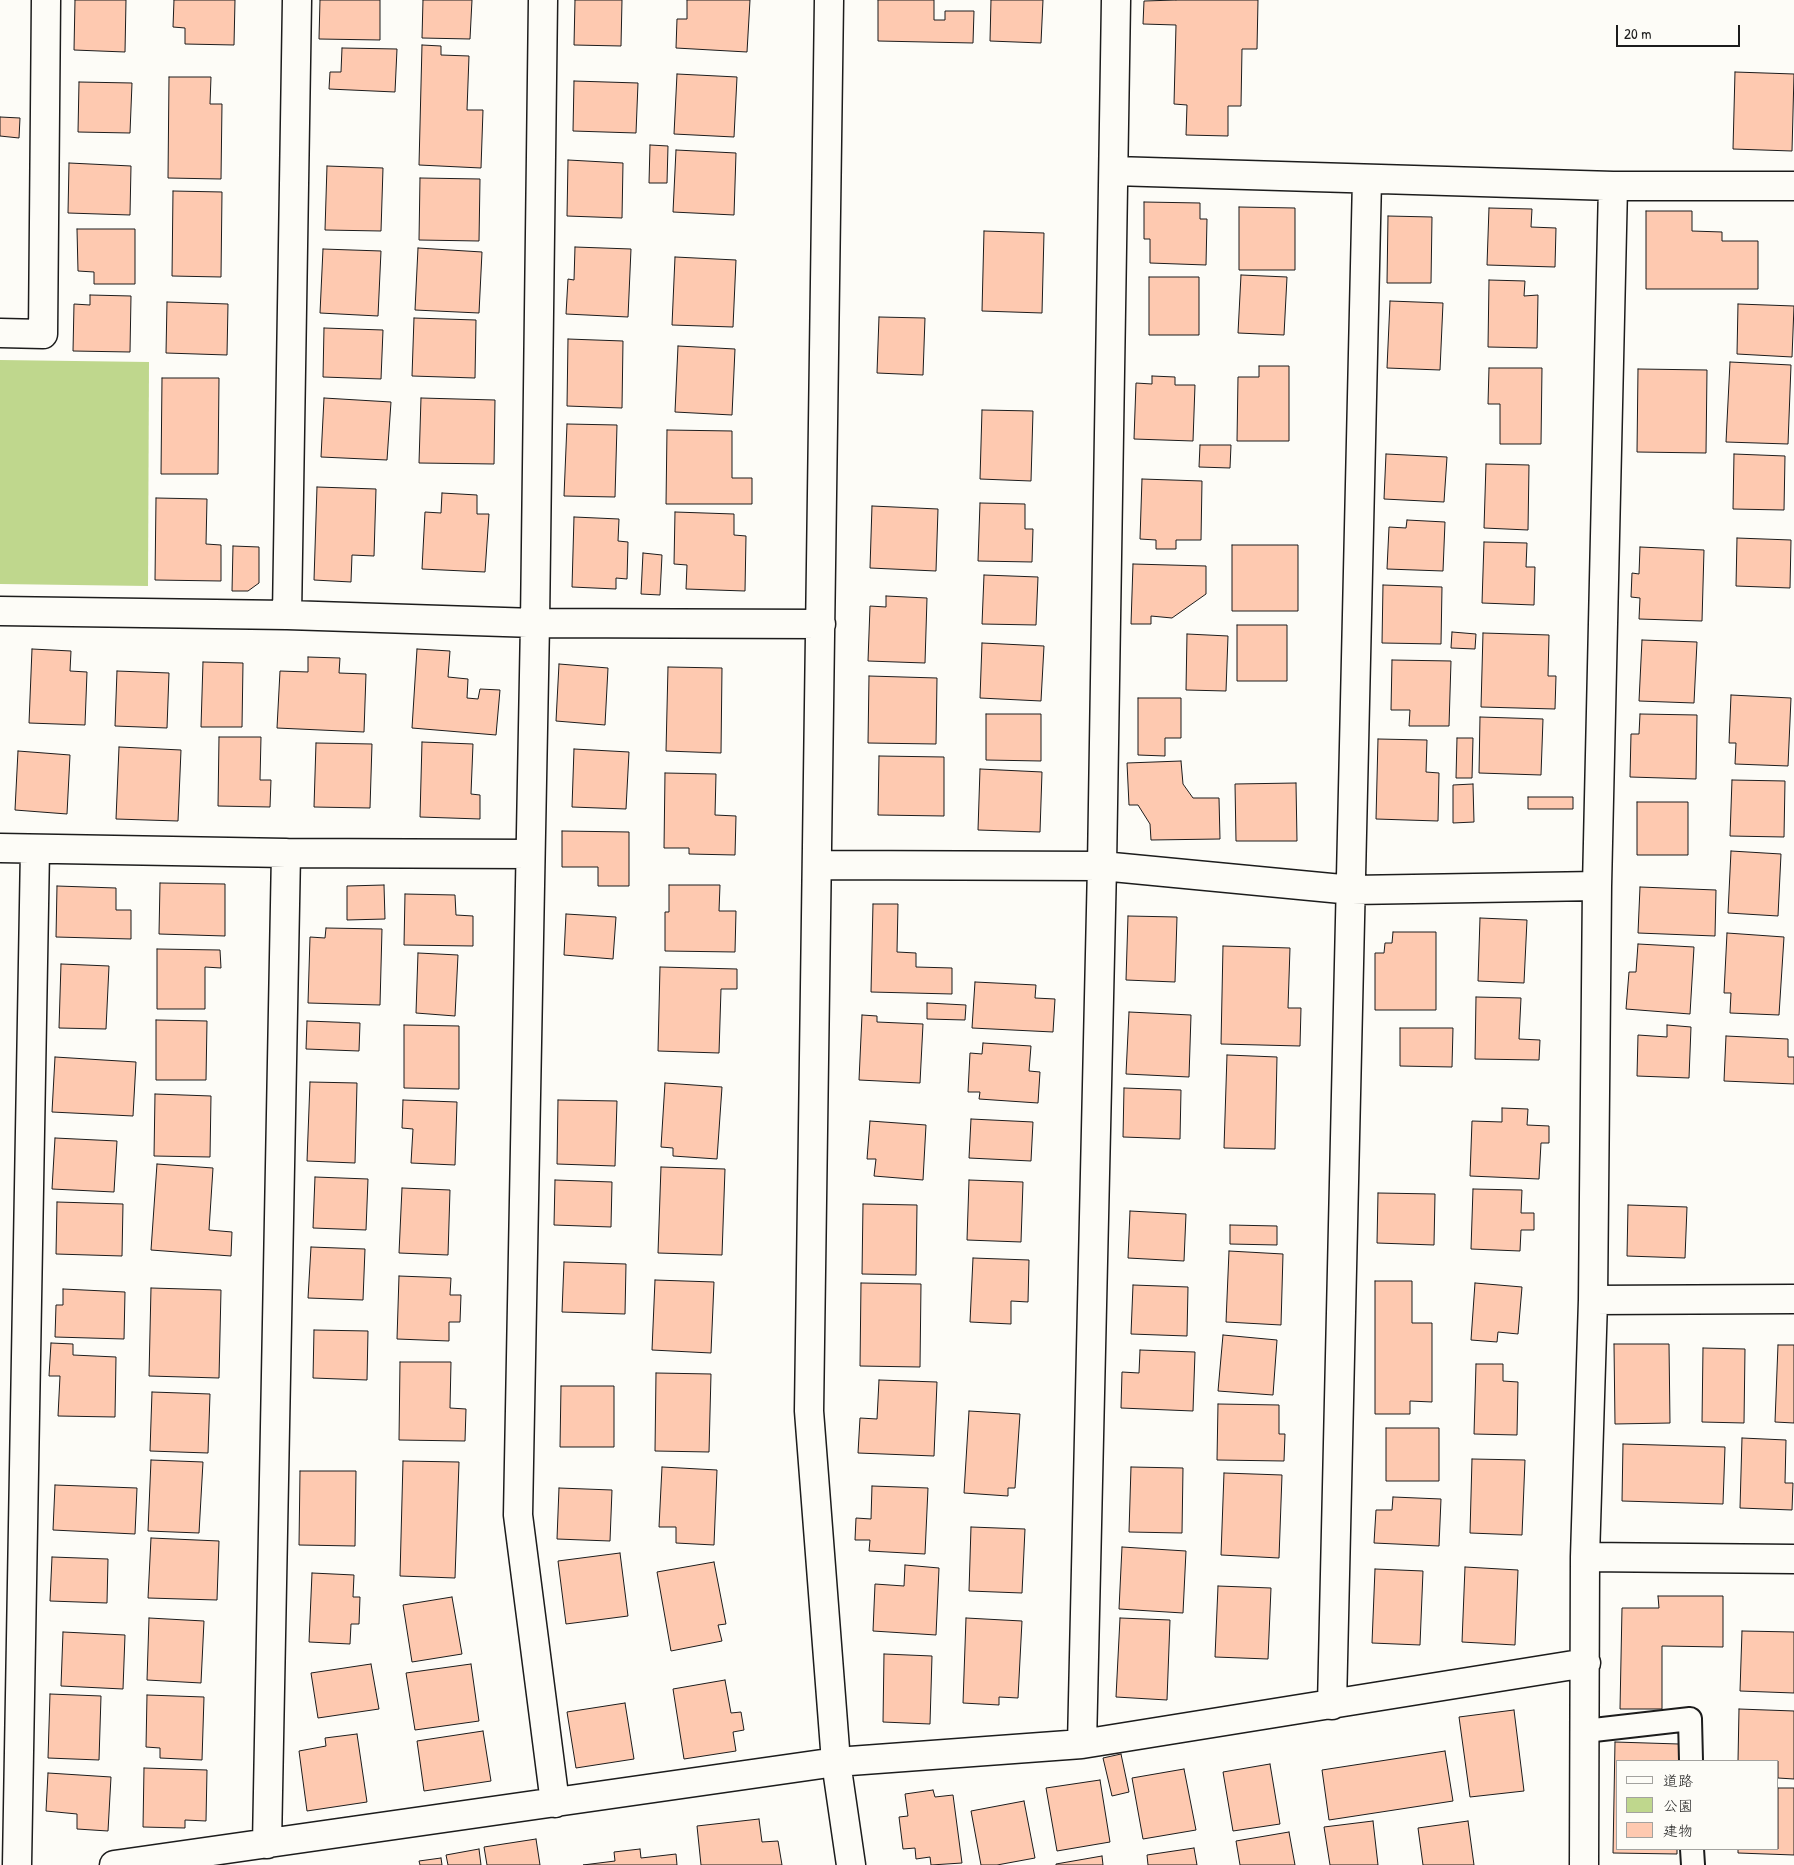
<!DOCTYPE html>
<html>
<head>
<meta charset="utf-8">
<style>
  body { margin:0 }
  #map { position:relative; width:1794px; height:1865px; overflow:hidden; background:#fdfcf7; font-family:"Patrick Hand","Klee One",sans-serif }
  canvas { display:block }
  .legend { position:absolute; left:1616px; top:1760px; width:162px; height:90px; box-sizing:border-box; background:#fdfcf7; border:1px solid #a3a29f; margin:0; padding:6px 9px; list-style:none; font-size:15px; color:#1c1c1c }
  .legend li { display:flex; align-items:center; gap:10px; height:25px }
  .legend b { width:25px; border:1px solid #a3a29f }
  .scale { position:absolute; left:1616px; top:25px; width:124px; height:22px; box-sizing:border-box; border:2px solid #1c1c1c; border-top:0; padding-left:6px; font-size:15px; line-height:18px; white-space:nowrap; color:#1c1c1c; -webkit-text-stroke:4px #fdfcf7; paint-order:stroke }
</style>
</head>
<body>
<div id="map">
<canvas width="1794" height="1865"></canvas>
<ul class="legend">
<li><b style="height:6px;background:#fdfcf7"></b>道路</li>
<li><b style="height:14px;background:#bfd78d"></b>公園</li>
<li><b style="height:14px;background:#fec9b0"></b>建物</li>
</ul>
<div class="scale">20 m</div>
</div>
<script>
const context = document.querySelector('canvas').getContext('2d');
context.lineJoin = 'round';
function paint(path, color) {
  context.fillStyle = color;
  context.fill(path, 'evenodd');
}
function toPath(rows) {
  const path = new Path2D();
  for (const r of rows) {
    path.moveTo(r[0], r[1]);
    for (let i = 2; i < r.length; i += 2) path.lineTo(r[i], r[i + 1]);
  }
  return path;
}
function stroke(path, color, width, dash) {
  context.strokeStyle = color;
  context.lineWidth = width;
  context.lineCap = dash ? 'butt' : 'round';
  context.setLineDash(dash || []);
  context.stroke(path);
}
paint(toPath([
  [0,360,149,362,148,586,0,584]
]), '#bfd78d');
const building = toPath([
  [75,0,126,0,125,52,74,50,75,0],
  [174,0,235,0,234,45,185,44,185,28,173,27,174,0],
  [320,0,380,0,380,40,319,39,320,0],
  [423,0,472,0,470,39,422,38,423,0],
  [575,0,622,0,621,46,574,45,575,0],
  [687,0,750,0,747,52,676,48,677,19,687,19,687,0],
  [878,0,934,0,934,20,945,20,945,11,974,11,973,43,878,41,878,0],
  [991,0,1043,0,1041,43,990,41,991,0],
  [1176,0,1258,0,1257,49,1242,49,1241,106,1228,106,1228,136,1186,135,1187,105,1174,104,1176,25,1143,24,1144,1,1176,0],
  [422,45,441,46,441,55,469,56,467,110,483,110,481,168,419,165,422,45],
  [342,48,397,49,395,92,329,89,330,72,341,72,342,48],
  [1735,72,1794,74,1792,151,1733,149,1735,72],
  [677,74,737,77,734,137,674,134,677,74],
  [169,77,211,77,210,104,222,104,221,179,168,178,169,77],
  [574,81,638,83,636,133,573,131,574,81],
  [79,82,132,83,130,133,78,132,79,82],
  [0,117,20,118,19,138,0,136,0,117],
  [650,145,668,146,667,183,649,183,650,145],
  [676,150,736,153,734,215,673,212,676,150],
  [568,160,623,163,622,218,567,216,568,160],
  [69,163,131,166,130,215,68,213,69,163],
  [327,166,383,168,381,231,325,230,327,166],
  [420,178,480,179,479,241,419,240,420,178],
  [173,191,222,192,221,277,172,276,173,191],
  [1144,202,1200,203,1200,219,1207,219,1206,265,1150,263,1150,239,1144,239,1144,202],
  [1239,207,1295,208,1295,270,1239,270,1239,207],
  [1489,208,1532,209,1531,227,1556,228,1555,267,1487,265,1489,208],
  [1646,211,1692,211,1692,231,1722,232,1722,241,1758,241,1758,289,1646,289,1646,211],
  [1388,216,1432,217,1431,283,1387,283,1388,216],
  [77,229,135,229,135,284,94,284,94,272,78,271,77,229],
  [984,231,1044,233,1042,313,982,311,984,231],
  [575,247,631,249,628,317,566,314,568,279,574,280,575,247],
  [418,248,482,252,479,313,415,310,418,248],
  [323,249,381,251,378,316,320,313,323,249],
  [675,257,736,260,733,327,672,325,675,257],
  [1241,275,1287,277,1284,335,1238,333,1241,275],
  [1149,277,1199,277,1199,335,1149,335,1149,277],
  [1489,280,1525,281,1524,296,1538,295,1537,348,1488,347,1489,280],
  [90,295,131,296,130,352,73,351,74,304,90,305,90,295],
  [1390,301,1443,303,1440,370,1387,368,1390,301],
  [167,302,228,304,227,355,166,353,167,302],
  [1738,304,1794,306,1792,357,1737,354,1738,304],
  [879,317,925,318,923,375,877,373,879,317],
  [414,318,476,320,475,378,412,376,414,318],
  [324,328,383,330,381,379,323,377,324,328],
  [568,339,623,341,622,408,567,406,568,339],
  [678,346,735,349,732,415,675,412,678,346],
  [1730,362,1791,365,1788,444,1726,442,1730,362],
  [1259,366,1289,366,1289,441,1237,441,1238,377,1259,377,1259,366],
  [1489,368,1542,368,1541,444,1500,444,1500,404,1488,404,1489,368],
  [1638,369,1707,370,1706,453,1637,452,1638,369],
  [1152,376,1175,377,1175,385,1195,385,1193,441,1134,439,1136,383,1152,384,1152,376],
  [162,378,219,378,218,474,161,474,162,378],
  [324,398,391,402,387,460,321,457,324,398],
  [421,398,495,400,494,464,419,463,421,398],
  [982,410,1033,411,1031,481,980,479,982,410],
  [567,424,617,425,615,497,564,496,567,424],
  [667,430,732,431,732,478,752,478,752,504,666,504,667,430],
  [1200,445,1231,445,1230,468,1199,467,1200,445],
  [1386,454,1447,457,1444,502,1384,499,1386,454],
  [1734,454,1785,456,1784,510,1733,509,1734,454],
  [1486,464,1529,465,1528,530,1484,528,1486,464],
  [1142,479,1202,481,1201,540,1176,540,1176,549,1156,549,1156,540,1140,539,1142,479],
  [317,487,376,489,374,556,352,555,351,582,314,580,317,487],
  [442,493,477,495,477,514,489,514,485,572,422,569,425,512,441,513,442,493],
  [156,498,207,499,206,544,221,545,221,581,155,580,156,498],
  [980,503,1025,504,1025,529,1033,529,1032,562,978,561,980,503],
  [872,506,938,509,936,571,870,568,872,506],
  [675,512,734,514,734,535,746,536,745,591,686,589,687,565,674,564,675,512],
  [574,517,619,519,618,541,628,542,627,579,616,578,616,589,572,587,574,517],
  [1407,520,1445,522,1443,571,1387,569,1389,527,1406,528,1407,520],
  [1737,538,1791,540,1790,588,1736,586,1737,538],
  [1484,542,1527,543,1526,567,1535,567,1534,605,1482,603,1484,542],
  [1232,545,1298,545,1298,611,1232,611,1232,545],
  [233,546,259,547,259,583,248,591,232,591,233,546],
  [1640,547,1704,550,1702,621,1639,619,1640,598,1631,597,1632,573,1639,574,1640,547],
  [643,553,662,555,660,595,641,594,643,553],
  [1133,564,1206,566,1206,594,1172,618,1151,616,1151,624,1131,624,1133,564],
  [984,575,1038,577,1036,625,982,624,984,575],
  [1383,585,1442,587,1441,644,1382,643,1383,585],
  [886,596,927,598,925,663,868,661,870,606,886,607,886,596],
  [1237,625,1287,625,1287,681,1237,681,1237,625],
  [1452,632,1476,634,1475,649,1451,648,1452,632],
  [1483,633,1549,635,1548,676,1556,676,1555,709,1481,707,1483,633],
  [1187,634,1228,636,1226,691,1186,690,1187,634],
  [1642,640,1697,642,1694,703,1639,701,1642,640],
  [982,643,1044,646,1041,701,980,698,982,643],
  [32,649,71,651,70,671,87,672,85,725,29,723,32,649],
  [417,649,450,651,448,677,468,679,467,698,478,699,480,689,500,690,496,735,412,728,417,649],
  [308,657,340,658,339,673,366,674,364,732,277,728,280,671,308,672,308,657],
  [1392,660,1451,661,1449,726,1409,726,1410,710,1391,710,1392,660],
  [203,662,243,663,242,727,201,727,203,662],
  [559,664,608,668,605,725,556,721,559,664],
  [668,667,722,668,721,753,666,751,668,667],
  [117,671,169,673,167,728,115,726,117,671],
  [869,676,937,678,936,744,868,743,869,676],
  [1731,695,1791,698,1788,766,1735,764,1736,743,1729,743,1731,695],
  [1138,698,1181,698,1181,738,1165,738,1165,756,1138,755,1138,698],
  [986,714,1041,714,1041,761,986,760,986,714],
  [1640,714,1697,715,1696,779,1630,777,1631,734,1639,734,1640,714],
  [1480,717,1543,719,1541,775,1479,773,1480,717],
  [219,737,261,737,260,780,271,780,270,807,218,806,219,737],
  [1457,738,1473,738,1472,778,1456,778,1457,738],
  [1378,739,1427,740,1426,772,1439,773,1438,821,1376,819,1378,739],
  [422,742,473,744,471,794,480,795,480,819,420,817,422,742],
  [316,743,372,744,370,808,314,807,316,743],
  [119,747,181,750,178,821,116,819,119,747],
  [574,749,629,752,626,809,572,807,574,749],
  [18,751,70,755,67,814,15,810,18,751],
  [879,756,944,757,944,816,878,815,879,756],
  [1181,761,1183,784,1193,798,1219,798,1220,839,1151,840,1150,824,1138,805,1129,805,1127,763,1181,761],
  [980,769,1042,772,1040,832,978,830,980,769],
  [665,773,716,774,715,815,736,816,735,855,689,854,689,848,664,848,665,773],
  [1732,780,1785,781,1784,837,1730,836,1732,780],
  [1296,783,1297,841,1236,841,1235,784,1296,783],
  [1473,784,1474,822,1453,823,1453,785,1473,784],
  [1528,797,1573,797,1573,809,1528,809,1528,797],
  [1637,802,1688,802,1688,855,1637,855,1637,802],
  [562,831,629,832,629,886,598,886,598,867,562,867,562,831],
  [1731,851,1781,854,1778,916,1728,913,1731,851],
  [160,883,225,884,225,936,159,934,160,883],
  [384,885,385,919,347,920,347,886,384,885],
  [669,885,720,885,719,911,736,911,735,952,665,951,665,912,669,912,669,885],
  [57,886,116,888,116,910,131,910,131,939,56,937,57,886],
  [1640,887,1716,890,1715,936,1638,933,1640,887],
  [405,894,455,895,456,915,473,916,473,946,404,945,405,894],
  [873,904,898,904,897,952,916,953,916,967,952,968,952,994,871,992,873,904],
  [566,914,616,917,613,959,564,955,566,914],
  [1128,916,1177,917,1175,982,1126,980,1128,916],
  [1480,918,1527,920,1524,983,1478,981,1480,918],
  [326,928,382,929,380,1005,308,1003,310,937,325,938,326,928],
  [1393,932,1436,932,1436,1010,1375,1010,1375,953,1384,953,1385,943,1392,943,1393,932],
  [1727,933,1784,937,1779,1015,1730,1013,1731,993,1724,993,1727,933],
  [1638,944,1694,947,1690,1014,1626,1009,1629,972,1636,972,1638,944],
  [1223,946,1290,948,1288,1008,1301,1008,1300,1046,1221,1044,1223,946],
  [157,949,220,950,221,968,205,967,205,1009,157,1009,157,949],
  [418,953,458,955,455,1016,416,1013,418,953],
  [61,964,109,966,106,1029,59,1028,61,964],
  [660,967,737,969,737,989,721,989,719,1053,658,1051,660,967],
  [975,982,1036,985,1035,998,1055,999,1053,1032,972,1028,975,982],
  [1476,997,1521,998,1519,1039,1540,1040,1539,1060,1475,1059,1476,997],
  [927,1003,966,1005,965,1020,927,1019,927,1003],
  [1129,1012,1191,1015,1189,1077,1126,1074,1129,1012],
  [862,1015,877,1016,877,1022,923,1024,920,1083,859,1080,862,1015],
  [156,1020,207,1021,206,1080,156,1080,156,1020],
  [307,1021,360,1023,359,1051,306,1049,307,1021],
  [404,1025,459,1026,459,1089,404,1088,404,1025],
  [1667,1025,1691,1027,1689,1078,1637,1076,1638,1035,1667,1037,1667,1025],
  [1400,1028,1453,1028,1452,1067,1400,1066,1400,1028],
  [1726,1036,1788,1039,1788,1057,1794,1057,1794,1084,1724,1081,1726,1036],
  [983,1043,1031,1046,1029,1071,1040,1072,1038,1103,979,1099,980,1092,968,1092,970,1053,982,1054,983,1043],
  [1227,1055,1277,1057,1275,1149,1224,1148,1227,1055],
  [55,1057,136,1062,133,1116,52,1112,55,1057],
  [310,1082,357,1083,355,1163,307,1161,310,1082],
  [665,1083,722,1087,717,1159,673,1156,673,1148,661,1147,665,1083],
  [1124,1088,1181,1090,1180,1139,1123,1137,1124,1088],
  [155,1094,211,1096,210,1157,154,1156,155,1094],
  [403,1100,457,1102,455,1165,411,1163,413,1129,402,1128,403,1100],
  [558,1100,617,1101,615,1166,557,1164,558,1100],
  [1502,1108,1528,1109,1527,1125,1549,1126,1549,1143,1541,1143,1539,1179,1470,1176,1472,1121,1502,1122,1502,1108],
  [971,1119,1033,1122,1031,1161,969,1158,971,1119],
  [870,1121,926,1125,923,1180,874,1176,876,1159,867,1159,870,1121],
  [55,1138,117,1141,114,1192,52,1189,55,1138],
  [157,1164,213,1168,209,1230,232,1232,231,1256,151,1250,157,1164],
  [661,1167,725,1169,722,1255,658,1253,661,1167],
  [315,1177,368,1179,366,1230,313,1228,315,1177],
  [555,1180,612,1182,611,1227,554,1225,555,1180],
  [969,1180,1023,1182,1021,1242,967,1240,969,1180],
  [402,1188,450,1190,448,1255,399,1253,402,1188],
  [1473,1189,1522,1190,1521,1213,1534,1213,1534,1230,1521,1230,1520,1251,1471,1249,1473,1189],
  [1378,1193,1435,1194,1434,1245,1377,1243,1378,1193],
  [57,1202,123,1204,122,1256,56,1254,57,1202],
  [863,1204,917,1205,916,1275,862,1274,863,1204],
  [1628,1205,1687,1207,1685,1258,1627,1256,1628,1205],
  [1130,1211,1186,1214,1184,1261,1128,1258,1130,1211],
  [1230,1225,1277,1226,1277,1245,1230,1244,1230,1225],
  [311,1247,365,1249,363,1300,308,1298,311,1247],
  [1229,1251,1283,1254,1281,1325,1226,1322,1229,1251],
  [973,1258,1029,1260,1028,1302,1011,1301,1011,1324,970,1322,973,1258],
  [564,1262,626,1264,625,1314,562,1312,564,1262],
  [399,1276,451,1278,450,1295,461,1295,460,1322,449,1322,449,1341,397,1339,399,1276],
  [655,1280,714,1282,711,1353,652,1350,655,1280],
  [1375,1281,1412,1281,1412,1323,1432,1323,1432,1402,1410,1401,1410,1414,1375,1414,1375,1281],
  [861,1283,921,1284,920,1367,860,1366,861,1283],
  [1475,1283,1522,1287,1518,1334,1498,1332,1497,1342,1471,1340,1475,1283],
  [1133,1285,1188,1287,1187,1336,1131,1334,1133,1285],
  [151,1288,221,1290,219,1378,149,1376,151,1288],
  [63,1289,125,1292,124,1339,55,1337,56,1305,63,1305,63,1289],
  [314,1330,368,1331,367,1380,313,1378,314,1330],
  [1223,1335,1277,1340,1273,1395,1218,1391,1223,1335],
  [51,1343,73,1344,73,1355,116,1357,115,1417,58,1416,60,1376,49,1376,51,1343],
  [1614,1344,1669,1344,1670,1423,1615,1424,1614,1344],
  [1778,1345,1794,1345,1794,1423,1775,1422,1778,1345],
  [1703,1348,1745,1349,1744,1423,1702,1422,1703,1348],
  [1140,1350,1195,1352,1193,1411,1121,1408,1122,1372,1139,1373,1140,1350],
  [400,1362,451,1362,450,1408,466,1409,465,1441,399,1440,400,1362],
  [1476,1364,1503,1364,1503,1381,1518,1382,1517,1435,1474,1434,1476,1364],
  [656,1373,711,1374,709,1452,655,1451,656,1373],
  [879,1380,937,1382,934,1456,858,1453,860,1418,877,1419,879,1380],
  [561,1386,614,1386,614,1447,560,1447,561,1386],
  [152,1392,210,1394,208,1453,150,1451,152,1392],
  [1218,1404,1279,1405,1279,1434,1285,1434,1284,1461,1217,1460,1218,1404],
  [969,1411,1020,1414,1015,1488,1008,1488,1008,1496,964,1493,969,1411],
  [1386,1428,1439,1428,1439,1481,1386,1481,1386,1428],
  [1742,1438,1786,1440,1785,1483,1793,1483,1792,1510,1740,1508,1742,1438],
  [1623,1444,1725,1447,1723,1504,1622,1501,1623,1444],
  [1472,1459,1525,1460,1522,1535,1470,1533,1472,1459],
  [151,1460,203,1462,199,1533,148,1531,151,1460],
  [403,1461,459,1462,455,1578,400,1576,403,1461],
  [662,1467,717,1470,714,1545,676,1543,676,1527,659,1527,662,1467],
  [1131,1467,1183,1468,1182,1533,1129,1532,1131,1467],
  [300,1471,356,1471,355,1546,299,1545,300,1471],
  [1224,1473,1282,1475,1279,1558,1221,1555,1224,1473],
  [55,1485,137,1488,135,1534,53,1530,55,1485],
  [872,1486,928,1488,925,1554,869,1551,870,1540,855,1540,856,1518,871,1519,872,1486],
  [559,1488,612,1490,610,1541,557,1539,559,1488],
  [1393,1497,1441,1499,1439,1546,1374,1543,1376,1510,1392,1510,1393,1497],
  [971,1527,1025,1529,1022,1593,969,1591,971,1527],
  [151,1538,219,1541,217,1600,148,1598,151,1538],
  [1122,1547,1186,1551,1183,1613,1119,1609,1122,1547],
  [620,1553,628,1616,566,1624,558,1561,620,1553],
  [52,1557,108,1559,107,1603,50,1601,52,1557],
  [714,1562,726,1624,718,1625,722,1641,671,1651,657,1572,714,1562],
  [905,1565,939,1568,936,1635,873,1631,875,1584,904,1586,905,1565],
  [1465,1567,1518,1570,1515,1645,1462,1642,1465,1567],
  [1375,1569,1423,1571,1420,1645,1372,1643,1375,1569],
  [312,1573,354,1575,353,1597,360,1597,359,1624,351,1624,350,1644,309,1642,312,1573],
  [1218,1586,1271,1588,1268,1659,1215,1657,1218,1586],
  [1658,1596,1723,1596,1723,1647,1662,1646,1662,1709,1620,1709,1622,1608,1659,1608,1658,1596],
  [452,1597,462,1654,412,1662,403,1605,452,1597],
  [149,1618,204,1621,201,1683,147,1680,149,1618],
  [966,1618,1022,1621,1018,1698,999,1697,999,1705,963,1703,966,1618],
  [1120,1618,1170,1620,1167,1700,1116,1697,1120,1618],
  [1742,1631,1794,1632,1794,1693,1740,1691,1742,1631],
  [63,1632,125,1635,123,1689,61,1686,63,1632],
  [884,1654,932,1656,930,1724,883,1722,884,1654],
  [371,1664,379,1709,318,1718,311,1673,371,1664],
  [471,1664,479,1721,415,1730,406,1673,471,1664],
  [725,1680,731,1713,741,1712,744,1730,733,1732,736,1751,684,1759,673,1689,725,1680],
  [50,1694,101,1696,99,1760,48,1758,50,1694],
  [147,1695,204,1697,202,1760,160,1758,160,1748,146,1747,147,1695],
  [625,1703,634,1759,576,1768,567,1712,625,1703],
  [1739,1709,1794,1711,1794,1779,1778,1778,1778,1761,1738,1761,1739,1709],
  [1514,1710,1524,1791,1470,1797,1459,1717,1514,1710],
  [483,1731,491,1781,424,1791,417,1741,483,1731],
  [357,1734,367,1802,307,1811,299,1751,326,1746,325,1738,357,1734],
  [1615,1742,1679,1744,1679,1761,1618,1761,1618,1849,1677,1849,1677,1854,1613,1853,1615,1742],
  [1445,1751,1453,1801,1329,1820,1322,1770,1445,1751],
  [1121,1754,1129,1792,1112,1796,1103,1758,1121,1754],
  [1270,1764,1280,1824,1233,1831,1223,1772,1270,1764],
  [144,1768,207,1770,206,1821,185,1820,185,1828,143,1827,144,1768],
  [1184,1769,1196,1830,1143,1839,1132,1778,1184,1769],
  [48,1773,111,1777,108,1831,77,1829,77,1814,46,1811,48,1773],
  [1100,1780,1110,1842,1057,1851,1046,1788,1100,1780],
  [1778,1788,1794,1788,1794,1855,1738,1853,1738,1849,1778,1849,1778,1788],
  [933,1790,935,1797,953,1795,962,1863,931,1865,930,1857,916,1859,915,1848,903,1849,899,1817,908,1816,905,1794,933,1790],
  [1024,1801,1035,1858,997,1865,981,1865,971,1811,1024,1801],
  [759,1819,762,1842,778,1841,782,1865,701,1865,697,1826,759,1819],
  [1373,1821,1378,1865,1330,1865,1324,1827,1373,1821],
  [1468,1821,1474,1865,1423,1865,1418,1828,1468,1821],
  [1289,1832,1295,1865,1240,1865,1236,1841,1289,1832],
  [536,1839,540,1865,487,1865,484,1847,536,1839],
  [1194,1848,1197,1865,1148,1865,1147,1855,1194,1848],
  [479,1849,481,1865,448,1865,446,1855,479,1849],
  [640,1849,641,1858,676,1854,677,1865,583,1865,615,1861,614,1852,640,1849],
  [1102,1856,1103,1865,1056,1865,1056,1864,1102,1856],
  [441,1858,442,1865,420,1865,419,1861,441,1858]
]);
paint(building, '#fec9b0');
stroke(building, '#1c1c1c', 1);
const lane = toPath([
  [1585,1731,1690,1719,1691,1761],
  [1692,1849,1693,1865]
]);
const street = toPath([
  [543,0,535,623,518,1515,555,1803],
  [829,0,809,1411,836,1762,851,1865],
  [1114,171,1613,186,1794,186],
  [0,333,43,334,46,0],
  [0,611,287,615,535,623,821,624],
  [287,615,297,0],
  [0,848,286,853,530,854],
  [817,865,1102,866,1352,890,1597,886],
  [1593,1300,1794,1299],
  [1585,1557,1794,1559],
  [1332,1705,1367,179],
  [1082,1744,1102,866,1116,0],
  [267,1844,286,853],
  [17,1865,35,849],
  [114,1865,836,1762,1082,1744,1586,1663],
  [1584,1865,1585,1557,1593,1300,1597,886,1613,186]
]);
stroke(lane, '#1c1c1c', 26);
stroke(street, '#1c1c1c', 31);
stroke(lane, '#fdfcf7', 22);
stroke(street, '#fdfcf7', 28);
</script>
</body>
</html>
